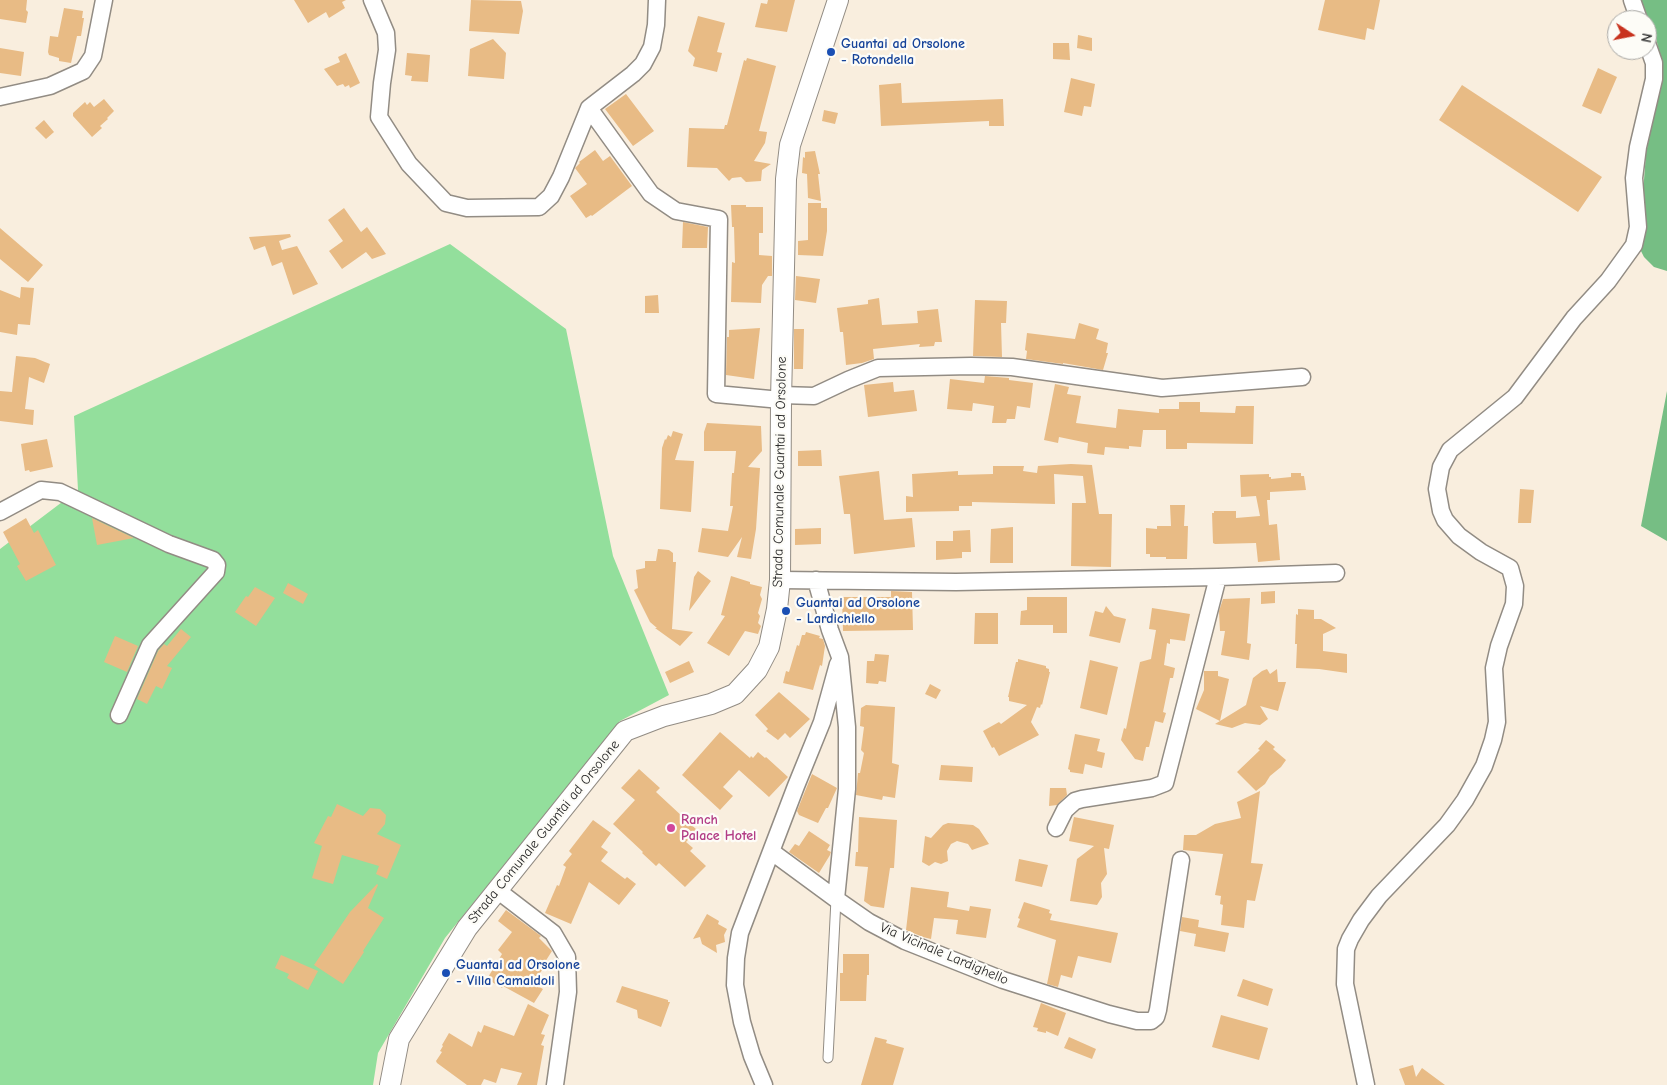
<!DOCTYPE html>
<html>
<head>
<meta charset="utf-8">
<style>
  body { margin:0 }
  #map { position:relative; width:1667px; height:1085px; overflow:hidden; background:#f9eede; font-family:"Comic Neue",sans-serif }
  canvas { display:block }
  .north { position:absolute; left:1607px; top:10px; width:50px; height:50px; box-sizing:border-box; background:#fdfcf7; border:1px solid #a9a8a5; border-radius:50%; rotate:101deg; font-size:14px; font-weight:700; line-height:20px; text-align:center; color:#2b2b2b }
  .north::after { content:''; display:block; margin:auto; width:18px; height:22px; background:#c8321e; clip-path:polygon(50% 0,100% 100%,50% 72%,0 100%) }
</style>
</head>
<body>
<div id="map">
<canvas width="1667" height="1085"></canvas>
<div class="north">N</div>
</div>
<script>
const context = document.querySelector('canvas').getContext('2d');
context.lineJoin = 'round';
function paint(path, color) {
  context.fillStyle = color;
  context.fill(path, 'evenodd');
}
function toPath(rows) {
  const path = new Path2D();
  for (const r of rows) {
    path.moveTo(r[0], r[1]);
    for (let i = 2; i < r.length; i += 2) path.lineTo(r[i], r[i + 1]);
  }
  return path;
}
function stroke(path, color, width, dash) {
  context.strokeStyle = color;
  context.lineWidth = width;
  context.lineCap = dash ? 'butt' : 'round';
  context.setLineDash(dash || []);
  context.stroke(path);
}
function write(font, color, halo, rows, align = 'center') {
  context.font = font + ' "Comic Neue",sans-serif';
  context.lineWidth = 4.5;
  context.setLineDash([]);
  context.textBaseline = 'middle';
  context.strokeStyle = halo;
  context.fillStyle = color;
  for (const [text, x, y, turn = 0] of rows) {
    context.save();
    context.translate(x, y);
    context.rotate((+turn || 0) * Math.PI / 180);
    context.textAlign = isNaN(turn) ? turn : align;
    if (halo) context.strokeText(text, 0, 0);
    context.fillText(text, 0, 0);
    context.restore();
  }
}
paint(toPath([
  [450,244,566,329,613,556,669,695,620,721,445,938,378,1053,373,1085,0,1085,0,549,78,490,74,416]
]), '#93df9c');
paint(toPath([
  [1641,0,1667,0,1667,271,1654,267,1644,257,1639,247,1646,153,1659,93,1662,64,1656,38],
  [1667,391,1667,541,1641,526]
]), '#76be84');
paint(toPath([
  [0,0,27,0,26,10,28,12,26,23,0,19],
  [294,0,346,0,342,2,345,8,329,18,326,12,308,23],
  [471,0,521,1,523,11,519,34,469,31],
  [768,0,795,0,787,32,755,27,761,3,767,4],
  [1325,0,1380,0,1374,30,1367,28,1365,40,1318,30],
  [64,8,83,11,82,18,84,18,81,36,77,36,71,63,59,61,59,58,49,55,48,52,50,36,58,37],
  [698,16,725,23,717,52,722,53,717,72,693,66,695,58,688,51],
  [1078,35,1092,38,1092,51,1077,48],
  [493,39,506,53,504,79,468,76,470,49],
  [1053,43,1069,43,1070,60,1053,59],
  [0,48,24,52,21,76,0,73],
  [346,53,360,83,350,88,349,85,345,87,343,84,337,86,324,69,340,62,338,57],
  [407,53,430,55,428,82,411,81,412,76,405,75],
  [747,58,776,66,759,131,767,132,765,143,754,161,771,164,762,170,761,181,746,182,741,177,732,178,729,181,717,168,687,167,689,128,724,129,725,125,727,125,744,60,746,61],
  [1598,68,1617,77,1601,114,1582,106],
  [1071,78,1095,84,1091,107,1084,106,1082,116,1064,112],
  [901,83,902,103,1003,99,1004,126,989,126,989,121,881,126,879,85],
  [1462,85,1602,177,1578,212,1439,120],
  [626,94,654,131,633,146,605,109],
  [104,99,114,111,107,118,108,119,100,126,102,128,92,137,73,116,73,113,85,102,87,105,90,102,94,107],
  [824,110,838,113,835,124,822,121],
  [44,120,54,132,46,139,35,128],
  [595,150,603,161,610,156,632,186,592,216,591,215,586,218,570,196,587,184,575,168,580,163,579,162],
  [815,151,820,174,818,174,821,201,808,198,807,174,802,173,803,157,805,158,805,152],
  [808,203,821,203,821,208,827,208,827,231,823,256,798,255,798,241,808,240],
  [731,205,746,205,746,207,763,207,763,233,759,233,759,255,772,256,772,276,768,276,762,285,761,303,731,302,732,262,735,263,734,227,732,227],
  [344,208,361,232,367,227,386,254,372,259,366,252,342,269,329,251,343,241,328,220],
  [683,222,708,227,707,248,682,248],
  [0,228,43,265,28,282,0,259],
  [290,234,291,237,279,241,282,250,297,246,318,284,293,295,282,262,272,266,265,246,254,250,249,237],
  [796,276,820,279,816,303,795,300],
  [21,287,34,288,30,325,18,324,17,335,0,332,0,290,20,298],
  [658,295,659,313,645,313,645,296],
  [879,298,882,325,918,323,917,311,938,309,942,342,935,342,934,346,919,347,920,344,873,349,874,359,862,363,846,365,843,332,840,332,837,308,868,304,868,300],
  [975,300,1007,301,1006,323,1001,323,1002,357,973,356],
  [1079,323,1099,329,1096,339,1108,343,1106,353,1108,353,1103,370,1063,363,1063,364,1026,359,1027,351,1025,350,1027,333,1075,339],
  [760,328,754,379,726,375,727,337,729,337,729,330],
  [794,329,804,329,803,369,794,369],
  [16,356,35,358,50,364,44,383,29,377,25,409,34,410,33,425,0,421,0,391,12,392],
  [985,376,1009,378,1009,380,1033,383,1030,408,1017,406,1015,419,1007,419,1006,423,992,423,994,406,973,403,972,411,947,409,950,379,984,383],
  [893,382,894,392,914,390,917,411,868,417,864,385],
  [1055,384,1069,387,1067,394,1081,396,1076,423,1116,428,1118,409,1159,413,1159,409,1179,409,1179,402,1200,402,1200,412,1235,413,1236,406,1254,406,1253,444,1187,443,1187,449,1166,449,1166,430,1143,430,1141,447,1129,446,1129,449,1105,447,1104,455,1087,453,1088,443,1059,437,1058,443,1044,440],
  [707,423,761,426,762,451,748,467,760,468,756,529,751,559,737,557,742,537,728,557,698,552,702,528,728,531,733,506,730,506,732,473,734,473,736,451,704,451,704,432],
  [673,431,683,434,675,460,694,461,691,512,660,509,662,448,665,439,666,440,668,435,671,437],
  [47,439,53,467,30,472,29,470,25,471,21,444],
  [821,450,822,466,798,466,798,451],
  [1071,464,1092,465,1099,514,1112,514,1111,567,1071,566,1072,503,1086,503,1083,476,1054,474,1055,504,972,502,972,506,959,506,959,511,906,512,906,496,913,497,912,474,958,471,958,475,993,474,993,466,1024,466,1023,471,1037,473,1038,466],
  [879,471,884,520,912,518,915,547,854,554,850,514,844,514,839,476],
  [1291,473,1301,473,1301,476,1304,476,1306,490,1270,492,1270,500,1267,500,1269,525,1277,524,1280,560,1258,562,1256,543,1215,544,1213,543,1212,513,1214,513,1214,511,1236,511,1236,518,1260,516,1256,496,1241,497,1240,475,1269,474,1269,477,1271,477,1271,479,1291,477],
  [1520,489,1534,490,1531,523,1518,523],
  [1170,505,1185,505,1184,526,1188,526,1187,559,1166,559,1166,557,1150,557,1150,554,1146,554,1146,528,1157,529,1157,526,1171,526],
  [26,518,34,533,38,530,56,565,26,581,17,566,20,564,3,532],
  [92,518,134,538,97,545],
  [1013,527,1013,563,990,563,991,529],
  [821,528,821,544,795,545,795,529],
  [970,530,971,552,962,552,962,558,936,560,936,541,953,541,953,531],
  [658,549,669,550,673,553,673,562,676,562,672,629,693,632,680,646,655,628,657,628,650,622,634,590,638,588,636,570,645,568,645,561,656,561],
  [698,571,711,581,689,611,694,577],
  [731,576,750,582,750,584,762,587,760,595,762,599,758,613,760,616,758,623,761,626,758,634,745,631,729,656,707,643,725,616,721,615],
  [288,583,308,594,303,604,283,593],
  [255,587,275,598,256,626,235,612,246,596,248,597],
  [891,591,912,592,913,630,843,631,842,597,891,597],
  [1275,591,1275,603,1261,604,1261,592],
  [1027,597,1067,597,1067,633,1053,633,1053,625,1020,625,1021,611,1027,610],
  [1250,598,1247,643,1251,644,1249,660,1221,655,1225,631,1220,631,1219,611,1223,599],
  [1106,606,1114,616,1126,619,1120,643,1089,636,1095,611,1103,613],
  [1152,608,1190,614,1185,641,1170,639,1170,644,1167,643,1164,665,1175,668,1173,678,1170,678,1163,712,1166,713,1163,723,1155,721,1149,747,1146,747,1143,761,1135,759,1121,740,1124,728,1126,729,1140,662,1151,659,1156,630,1149,629],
  [1298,609,1314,610,1314,619,1321,619,1336,628,1323,634,1323,651,1347,654,1347,673,1319,669,1296,668,1297,644,1295,644,1296,614,1298,615],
  [975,613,998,613,998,644,974,644],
  [181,629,191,637,167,666,172,668,162,689,156,686,147,704,137,699,158,651,164,644,167,646],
  [806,632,820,636,819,638,823,639,825,646,822,666,820,665,813,690,783,683,786,671,789,672,797,645,799,646,802,635,805,635],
  [115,636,138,646,127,672,104,662],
  [875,654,889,655,886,682,879,681,878,684,866,683,867,661,874,661],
  [1018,659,1046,666,1046,668,1049,669,1049,672,1050,672,1042,705,1041,704,1040,708,1037,707,1031,722,1039,735,999,756,994,747,992,748,983,731,999,722,1001,724,1027,705,1009,701,1009,697,1008,697,1016,662,1018,662],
  [1090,660,1118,667,1107,715,1080,708],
  [689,661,694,672,670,683,665,672],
  [1267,669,1270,674,1277,669,1278,682,1286,682,1278,711,1260,706,1268,719,1260,725,1245,723,1232,728,1215,724,1220,721,1196,709,1204,690,1204,671,1218,671,1218,676,1229,679,1220,721,1246,705,1253,678,1262,671],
  [930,684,941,690,936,699,925,694],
  [779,692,810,719,790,738,785,733,778,740,766,731,768,729,755,715],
  [866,705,895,707,892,763,899,765,895,798,883,796,882,800,856,795,858,773,860,773,864,753,861,750,864,727,860,726,861,708],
  [720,732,750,758,751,756,753,758,758,752,765,758,766,757,788,777,769,797,739,770,723,787,733,796,720,810,682,775],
  [1075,734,1100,739,1097,751,1105,753,1102,768,1085,764,1083,774,1070,772,1070,770,1068,769],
  [1266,740,1275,747,1273,749,1286,760,1281,767,1270,776,1265,784,1256,791,1237,772,1260,750,1258,749],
  [941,765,973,767,972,782,939,780],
  [639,769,660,788,656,792,697,830,686,842,693,848,690,851,706,866,685,887,659,863,656,866,642,853,643,852,613,824,635,800,621,788],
  [812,774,837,788,828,808,826,808,818,823,799,815,797,811],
  [1050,788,1066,788,1067,795,1057,805,1049,806],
  [1260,791,1251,863,1263,864,1255,901,1247,900,1244,928,1221,925,1223,905,1220,904,1221,896,1215,895,1223,854,1183,850,1184,835,1196,835,1215,824,1241,818,1237,802],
  [337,804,363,816,370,808,380,809,386,815,385,824,377,834,401,845,387,879,376,874,379,866,342,855,333,884,312,878,322,846,314,843,328,816,331,817],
  [859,817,897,820,894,868,890,868,884,908,871,906,864,901,868,867,855,866,856,852,858,852],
  [1074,817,1114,825,1109,849,1104,848,1107,874,1101,883,1102,897,1097,905,1070,901,1077,859,1094,846,1069,841],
  [593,820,611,833,601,847,608,852,601,861,625,879,627,877,636,884,619,905,589,882,571,924,545,913,557,885,559,886,566,867,563,865,572,854,569,851],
  [948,823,973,825,979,829,989,844,972,850,968,844,957,841,951,844,947,851,948,861,941,864,935,862,929,866,922,862,925,836,931,838,943,825],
  [809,831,830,845,827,850,831,852,830,855,819,873,789,852,795,844,799,846],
  [1019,859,1048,865,1042,887,1015,881],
  [377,884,378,885,368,908,384,918,363,951,364,952,343,984,314,965,350,912],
  [911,887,949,892,947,907,969,911,970,906,991,909,986,938,956,934,958,920,934,918,931,939,923,937,906,930],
  [1024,902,1050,910,1049,913,1052,914,1050,920,1118,933,1111,963,1078,956,1072,978,1061,975,1058,987,1047,984,1056,940,1017,927,1020,919,1018,918],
  [506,910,541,936,539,938,552,951,545,962,547,964,532,983,543,989,534,1003,503,986,502,988,487,979,502,954,498,950,512,932,498,921],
  [707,914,719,921,718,924,727,929,724,935,725,942,716,945,717,953,702,944,700,937,693,939],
  [1182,917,1199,920,1198,927,1229,933,1225,952,1194,946,1196,934,1180,931],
  [843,954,869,954,869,975,867,975,866,1001,840,1001,840,973,843,973],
  [281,955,318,971,308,990,287,978,289,974,275,968],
  [1243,979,1273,989,1268,1006,1237,996],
  [622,986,668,1000,668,1002,670,1002,661,1027,638,1018,637,1010,616,1002],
  [1041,1003,1066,1013,1058,1036,1046,1031,1046,1033,1037,1031,1038,1028,1033,1027],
  [528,1004,549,1015,541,1034,545,1035,541,1045,544,1046,537,1085,517,1085,522,1073,501,1068,496,1083,484,1079,481,1085,467,1085,437,1063,436,1061,442,1052,440,1051,443,1046,442,1045,449,1033,472,1047,478,1031,481,1033,484,1025,514,1036],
  [1221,1015,1268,1028,1259,1060,1212,1047],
  [875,1037,887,1040,886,1043,904,1048,893,1085,861,1085],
  [1069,1037,1096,1049,1092,1059,1064,1048],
  [1413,1065,1416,1077,1422,1068,1445,1085,1405,1085,1399,1069]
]), '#e8bb85');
const service = toPath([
  [828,1058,836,899]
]);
const minor = toPath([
  [372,0,386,33,387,50,382,83,379,117,409,164,446,203,467,208,539,207,551,196,561,177,589,108,633,74,643,64,652,47,656,25,657,0],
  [1632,0,1639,20],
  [0,97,50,86,83,71,93,56,104,0],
  [589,108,651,194,676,211,719,219,716,394,781,400],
  [781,395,814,396,848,380,878,368,971,366,1012,367,1162,388,1302,377],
  [0,512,41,490,60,492,169,544,213,560,217,565,216,572,150,645,119,715],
  [780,580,956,582,1218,577,1336,573],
  [816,580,830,630,840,657,847,727,847,789,836,899,869,922,905,941,1003,980,1109,1014,1137,1021,1151,1021,1156,1017,1158,1010,1181,860],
  [1056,828,1065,810,1075,801,1082,799,1152,788,1165,783,1218,577],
  [772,852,836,899],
  [497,890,553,933,567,957,568,992,555,1085],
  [764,1085,752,1056,742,1022,735,985,736,958,740,933,796,786,822,722,838,664],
  [1366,1085,1345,984,1346,949,1350,939,1361,920,1379,896,1447,825,1465,800,1484,766,1493,740,1497,722,1494,668,1499,646,1514,604,1515,586,1510,568,1481,552,1459,536,1445,520,1441,511,1437,489,1441,467,1450,450,1515,397,1574,318,1608,281,1634,245,1638,227,1634,178,1638,147,1654,79,1654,63,1647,43]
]);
const tertiary = toPath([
  [390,1085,399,1039,467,928,625,731,664,716,711,704,735,694,757,670,769,647,777,609,780,580,781,400,786,179,790,145,838,0]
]);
stroke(service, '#928c84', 11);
stroke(minor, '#928c84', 19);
stroke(tertiary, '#928c84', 22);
stroke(service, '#fff', 9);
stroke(minor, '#fff', 16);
stroke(tertiary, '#fff', 20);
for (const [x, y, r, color] of [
  [831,52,5,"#1a4fb4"],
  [786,611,5,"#1a4fb4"],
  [671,828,5,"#d1479c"],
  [446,973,5,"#1a4fb4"]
]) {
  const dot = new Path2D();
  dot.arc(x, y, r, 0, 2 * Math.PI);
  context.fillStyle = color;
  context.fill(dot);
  stroke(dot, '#fdfcf7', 2);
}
write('bold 14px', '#164399', '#fdfcf7', [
  ["Guantai ad Orsolone",841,44],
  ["- Rotondella",841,60],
  ["Guantai ad Orsolone",796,603],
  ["- Lardichiello",796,619],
  ["Guantai ad Orsolone",456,965],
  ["- Villa Camaldoli",456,981]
], 'left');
write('14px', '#2b2b2b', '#fdfcf7', [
  ["Strada Comunale Guantai ad Orsolone",780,472,-89],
  ["Strada Comunale Guantai ad Orsolone",544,832,-51],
  ["Via Vicinale Lardighello",944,954,23]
]);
write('bold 14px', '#b23c85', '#fdfcf7', [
  ["Ranch",681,820],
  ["Palace Hotel",681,836]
], 'left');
</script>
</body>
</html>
